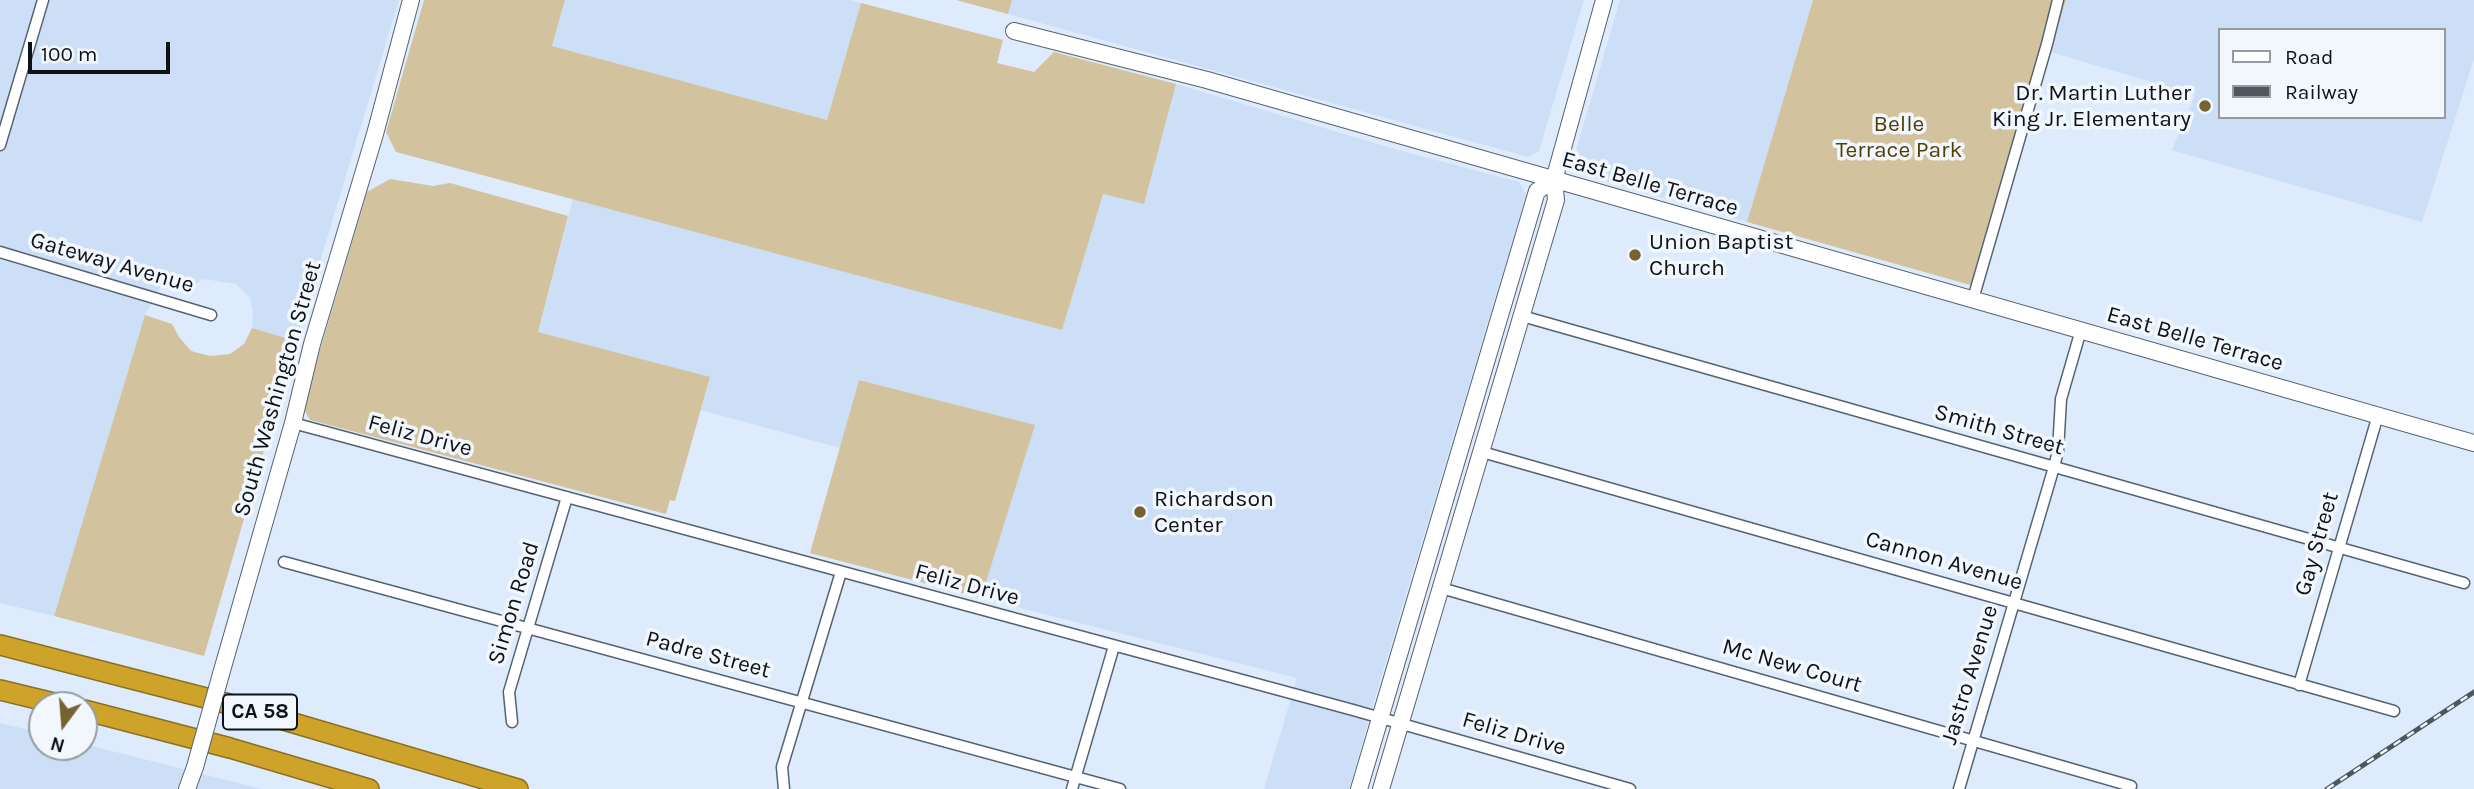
<!DOCTYPE html>
<html>
<head>
<meta charset="utf-8">
<style>
  body { margin:0 }
  #map { position:relative; width:2474px; height:789px; overflow:hidden; background:#ddebfc; font-family:Karla,sans-serif }
  canvas { display:block }
  .legend { position:absolute; left:2218px; top:28px; width:228px; height:91px; box-sizing:border-box; background:#f2f7fe; border:2px solid #969ba2; margin:0; padding:9px 12px; list-style:none; font-size:21px; color:#0d1217 }
  .legend li { display:flex; align-items:center; gap:14px; height:35px }
  .legend b { width:35px; border:2px solid #969ba2 }
  .north { position:absolute; left:28px; top:691px; width:70px; height:70px; box-sizing:border-box; background:#f2f7fe; border:2px solid #969ba2; border-radius:50%; rotate:196deg; font-size:19px; font-weight:700; line-height:28px; text-align:center; color:#0d1217 }
  .north::after { content:''; display:block; margin:auto; width:24px; height:32px; background:#766332; clip-path:polygon(50% 0,100% 100%,50% 72%,0 100%) }
  .scale { position:absolute; left:28px; top:42px; width:142px; height:32px; box-sizing:border-box; border:4px solid #0d1217; border-top:0; padding-left:9px; font-size:21px; line-height:24px; white-space:nowrap; color:#0d1217; -webkit-text-stroke:5px #f2f7fe; paint-order:stroke }
</style>
</head>
<body>
<div id="map">
<canvas width="2474" height="789"></canvas>
<ul class="legend">
<li><b style="height:9px;background:#fff"></b>Road</li>
<li><b style="height:9px;background:#4e565e"></b>Railway</li>
</ul>
<div class="north">N</div>
<div class="scale">100 m</div>
</div>
<script>
const context = document.querySelector('canvas').getContext('2d');
context.lineJoin = 'round';
function paint(path, color) {
  context.fillStyle = color;
  context.fill(path, 'evenodd');
}
function toPath(rows) {
  const path = new Path2D();
  for (const r of rows) {
    path.moveTo(r[0], r[1]);
    for (let i = 2; i < r.length; i += 2) path.lineTo(r[i], r[i + 1]);
  }
  return path;
}
function stroke(path, color, width, dash) {
  context.strokeStyle = color;
  context.lineWidth = width;
  context.lineCap = dash ? 'butt' : 'round';
  context.setLineDash(dash || []);
  context.stroke(path);
}
function write(font, color, halo, rows, align = 'center') {
  context.font = font + ' Karla,sans-serif';
  context.lineWidth = 7;
  context.setLineDash([]);
  context.textBaseline = 'middle';
  context.strokeStyle = halo;
  context.fillStyle = color;
  for (const [text, x, y, turn = 0] of rows) {
    context.save();
    context.translate(x, y);
    context.rotate((+turn || 0) * Math.PI / 180);
    context.textAlign = isNaN(turn) ? turn : align;
    if (halo) context.strokeText(text, 0, 0);
    context.fillText(text, 0, 0);
    context.restore();
  }
}
paint(toPath([
  [0,0,399,0,296,341,252,328,253,312,250,298,236,284,204,279,183,291,162,284,145,315,54,616,0,603],
  [565,0,851,0,861,3,827,120,552,46],
  [1012,0,1584,0,1539,151,1528,157,1008,14],
  [1620,0,1813,0,1747,222,1570,171],
  [2066,0,2474,0,2474,59,2422,222,2172,150,2195,95,2051,52],
  [2220,30,2444,30,2444,117,2220,117],
  [1176,84,1398,150,1519,182,1526,195,1377,691,1349,789,1264,789,1297,678,981,598,1034,425,859,380,840,448,701,410,710,378,538,332,573,199,981,306,1104,194,1144,204],
  [0,723,42,733,42,747,84,747,84,744,262,789,0,789]
]), '#ccdff6');
paint(toPath([
  [424,0,565,0,552,46,827,120,861,3,1003,40,997,63,1034,72,1054,52,1176,84,1144,204,1103,194,1062,330,396,152,386,132],
  [956,0,1012,0,1008,14],
  [1813,0,2066,0,1981,288,1747,222],
  [390,179,433,186,450,183,568,216,538,332,710,377,675,501,670,500,666,514,310,420,303,407,367,192],
  [145,315,172,324,179,337,191,351,210,356,230,354,244,344,252,328,296,341,204,656,54,616],
  [859,380,1035,425,981,598,810,553]
]), '#d2c39e');
const street = toPath([
  [0,145,43,0],
  [0,252,211,315],
  [1973,299,2047,44,2058,0],
  [1522,316,2464,583],
  [293,423,1353,710,1630,789],
  [1482,452,2394,711],
  [284,562,1120,789],
  [1441,588,2131,786],
  [2299,685,2378,415],
  [512,722,509,692,567,497],
  [784,789,782,767,841,572],
  [1072,789,1114,646],
  [1959,789,2054,467,2058,451,2061,399,2081,330]
]);
const secondary = toPath([
  [1014,31,1207,80,2474,443],
  [221,674,293,423,312,344,375,134,411,0],
  [187,789,195,767],
  [1359,789,1537,191,1554,180],
  [1381,789,1556,200,1554,180,1604,0]
]);
const highway = toPath([
  [0,645,229,704,518,789],
  [0,690,62,705],
  [84,710,230,748,369,789]
]);
stroke(street, '#566271', 13);
stroke(secondary, '#566271', 18);
stroke(highway, '#8a7023', 22);
stroke(street, '#fff', 10);
stroke(secondary, '#fff', 16);
stroke(highway, '#cda329', 19);
const rail = toPath([
  [2327,789,2474,692]
]);
stroke(rail, '#4e565e', 5);
stroke(rail, '#f2f7fe', 2.5, [8]);
const secondaryBridge = toPath([
  [195,767,221,674]
]);
stroke(secondaryBridge, '#566271', 18, []);
stroke(secondaryBridge, '#fff', 16);
for (const [x, y, r, color] of [
  [2205,106,7,"#766332"],
  [1635,255,7,"#766332"],
  [1140,512,7,"#766332"]
]) {
  const dot = new Path2D();
  dot.arc(x, y, r, 0, 2 * Math.PI);
  context.fillStyle = color;
  context.fill(dot);
  stroke(dot, '#f2f7fe', 2.5);
}
for (const [x, y, w] of [
  [260,712,74]
]) {
  const box = new Path2D();
  box.roundRect(x - w / 2, y - 17.5, w, 35, 5);
  context.fillStyle = '#f2f7fe';
  context.fill(box);
  stroke(box, '#0d1217', 2);
}
write('bold 21px', '#0d1217', null, [
  ["CA 58",260,712]
]);
write('23px', '#0d1217', '#f2f7fe', [
  ["Dr. Martin Luther",2191,93,"right"],
  ["King Jr. Elementary",2191,119,"right"],
  ["Union Baptist",1649,242],
  ["Church",1649,268],
  ["Richardson",1154,499],
  ["Center",1154,525]
], 'left');
write('23px', '#523f05', '#f2f7fe', [
  ["Belle",1899,124],
  ["Terrace Park",1899,150]
]);
write('23px', '#0d1217', '#f2f7fe', [
  ["East Belle Terrace",1650,184,16],
  ["Gateway Avenue",112,263,16],
  ["East Belle Terrace",2195,339,16],
  ["South Washington Street",278,389,-74],
  ["Smith Street",1999,430,16],
  ["Feliz Drive",420,436,15],
  ["Gay Street",2317,544,-74],
  ["Cannon Avenue",1944,561,16],
  ["Feliz Drive",967,585,15],
  ["Simon Road",514,603,-73],
  ["Padre Street",708,655,15],
  ["Mc New Court",1792,666,16],
  ["Jastro Avenue",1970,675,-73],
  ["Feliz Drive",1514,734,16]
]);
</script>
</body>
</html>
